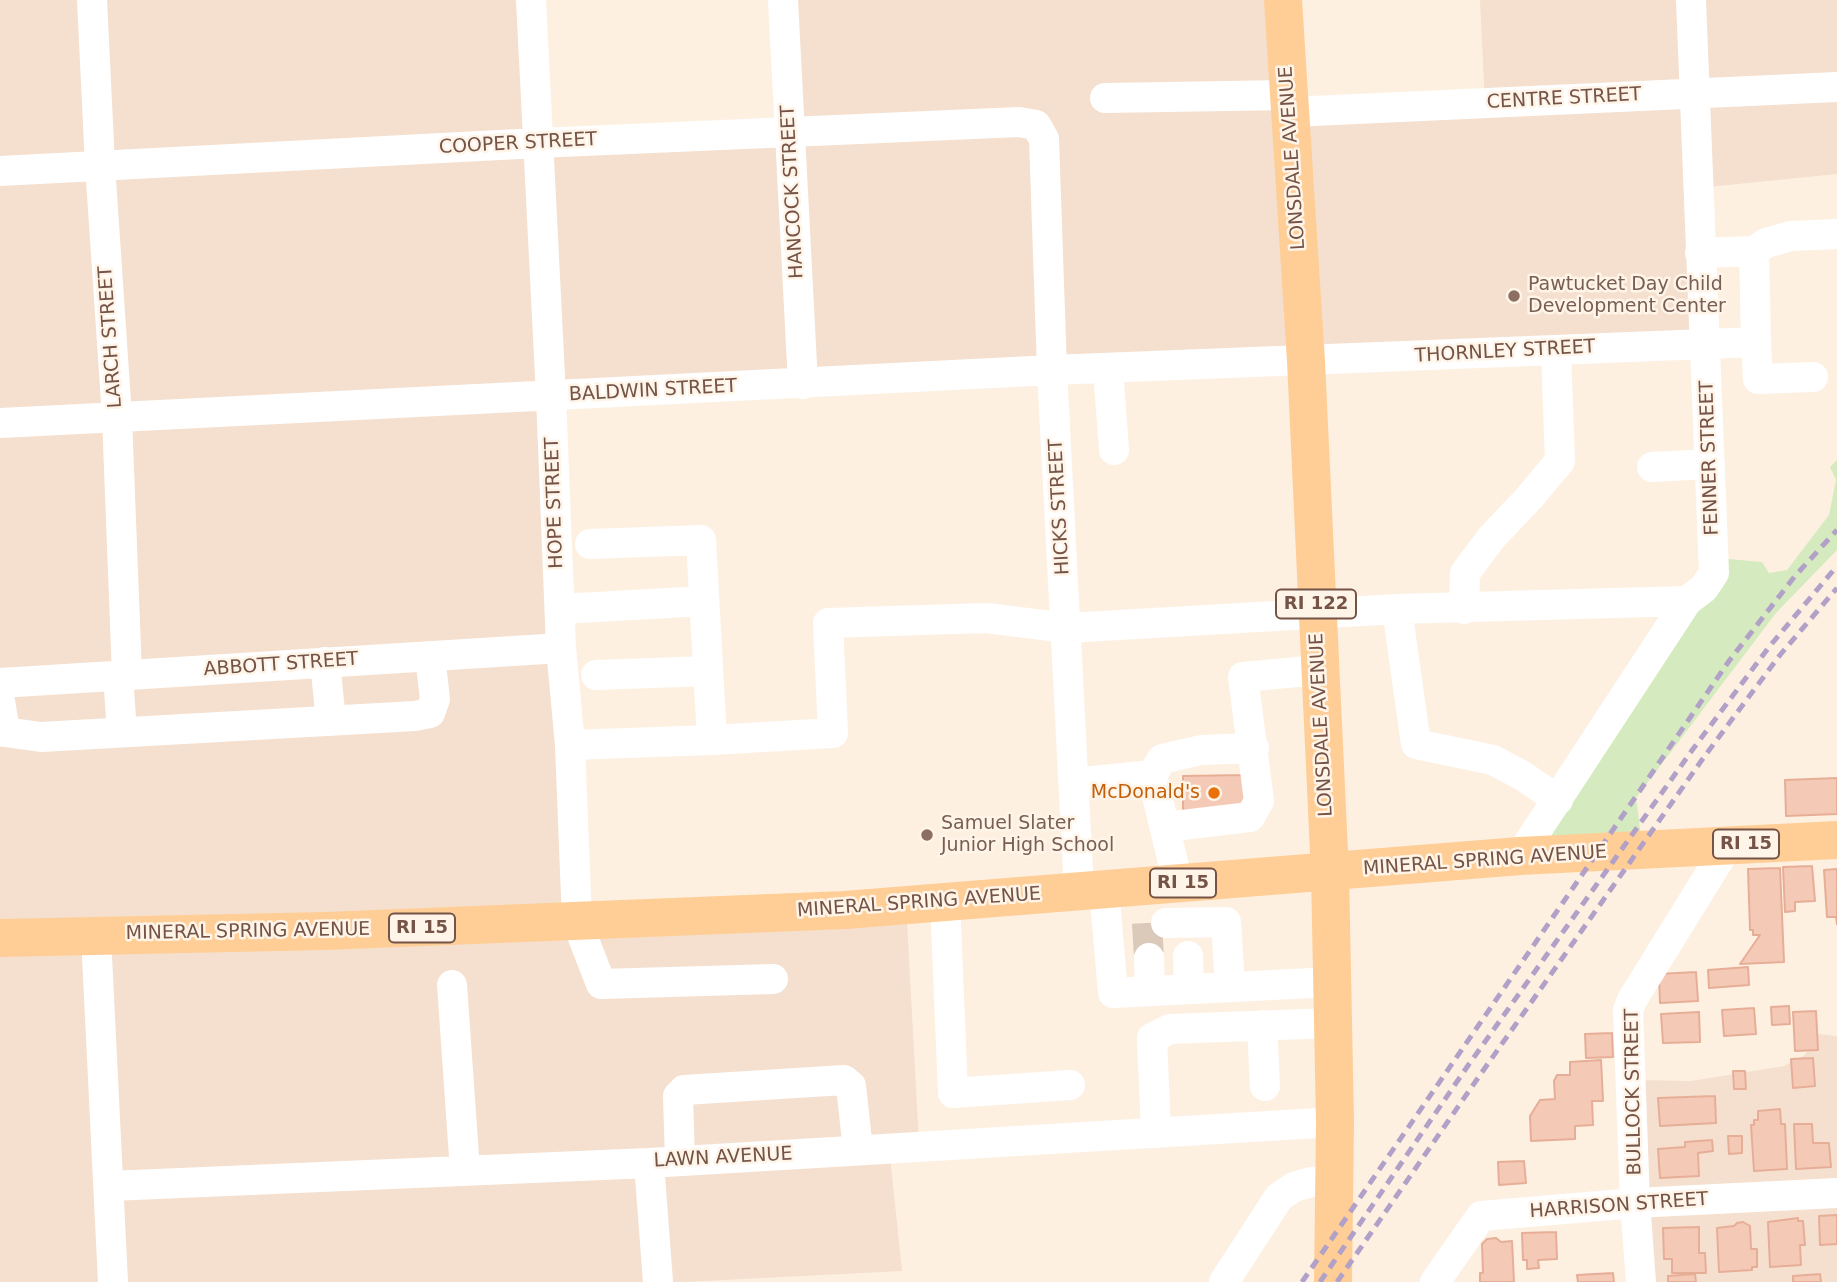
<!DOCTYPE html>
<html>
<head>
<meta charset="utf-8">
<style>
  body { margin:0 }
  canvas { display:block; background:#fdf0e1 }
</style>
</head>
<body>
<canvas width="1837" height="1282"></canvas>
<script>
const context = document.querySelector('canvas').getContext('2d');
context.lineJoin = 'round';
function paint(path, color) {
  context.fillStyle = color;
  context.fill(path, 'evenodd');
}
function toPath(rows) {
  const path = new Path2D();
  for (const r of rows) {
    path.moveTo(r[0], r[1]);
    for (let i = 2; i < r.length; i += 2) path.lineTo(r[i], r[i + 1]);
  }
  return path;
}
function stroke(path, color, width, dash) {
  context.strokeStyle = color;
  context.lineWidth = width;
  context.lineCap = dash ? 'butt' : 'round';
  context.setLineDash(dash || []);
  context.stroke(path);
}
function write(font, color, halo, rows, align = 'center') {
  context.font = font + ' "DejaVu Sans",sans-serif';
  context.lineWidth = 5;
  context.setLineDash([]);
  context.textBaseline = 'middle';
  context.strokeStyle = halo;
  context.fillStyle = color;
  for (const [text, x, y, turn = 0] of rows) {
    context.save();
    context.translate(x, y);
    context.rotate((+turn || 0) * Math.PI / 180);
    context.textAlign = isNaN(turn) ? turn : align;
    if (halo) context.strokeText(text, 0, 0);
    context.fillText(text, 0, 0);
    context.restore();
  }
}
paint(toPath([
  [0,0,531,0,537,135,776,137,785,0,1290,0,1294,100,1485,105,1480,0,1837,0,1837,174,1698,188,1697,334,560,403,571,916,906,903,919,1143,890,1156,902,1271,684,1282,0,1282],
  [1817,1034,1837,1036,1837,1282,1638,1282,1634,1080,1691,1081,1784,1066,1805,1055]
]), '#f5e0cf');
paint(toPath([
  [1837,460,1837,550,1776,613,1636,798,1643,851,1525,849,1718,558,1762,562,1769,573,1787,570,1829,515,1836,480,1830,467]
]), '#d5ebbf');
const building = toPath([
  [1245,775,1246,809,1183,810,1183,776,1245,775],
  [1837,778,1837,814,1786,816,1785,780,1837,778],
  [1812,866,1815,901,1795,902,1795,911,1785,912,1783,867,1812,866],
  [1780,868,1784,962,1740,964,1760,935,1753,935,1753,930,1750,930,1748,869,1780,868],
  [1837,869,1837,924,1836,917,1827,917,1824,870,1837,869],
  [1748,967,1749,985,1709,988,1708,970,1748,967],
  [1696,972,1698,1001,1660,1003,1659,974,1696,972],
  [1789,1006,1790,1024,1772,1025,1771,1007,1789,1006],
  [1754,1008,1756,1034,1724,1036,1722,1010,1754,1008],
  [1816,1011,1818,1050,1795,1051,1793,1012,1816,1011],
  [1699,1012,1700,1042,1663,1043,1661,1014,1699,1012],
  [1612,1033,1613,1057,1586,1058,1585,1034,1612,1033],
  [1813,1058,1815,1086,1793,1088,1791,1059,1813,1058],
  [1601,1060,1603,1101,1592,1101,1593,1125,1575,1126,1575,1139,1531,1141,1530,1116,1540,1100,1555,1099,1554,1081,1557,1075,1570,1075,1570,1062,1601,1060],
  [1733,1071,1745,1071,1746,1089,1734,1089,1733,1071],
  [1715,1096,1716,1123,1660,1126,1658,1098,1715,1096],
  [1780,1109,1781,1124,1785,1124,1787,1169,1754,1171,1751,1125,1754,1125,1754,1120,1758,1120,1758,1111,1780,1109],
  [1794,1124,1812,1124,1813,1143,1829,1143,1831,1167,1796,1169,1794,1124],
  [1728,1136,1742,1136,1742,1153,1729,1154,1728,1136],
  [1712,1140,1713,1151,1698,1153,1699,1176,1660,1178,1658,1149,1685,1147,1685,1142,1712,1140],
  [1524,1161,1526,1183,1499,1185,1498,1162,1524,1161],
  [1837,1215,1837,1244,1820,1245,1819,1216,1837,1215],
  [1798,1218,1798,1221,1803,1221,1805,1245,1800,1245,1801,1265,1770,1267,1768,1222,1798,1218],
  [1743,1222,1750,1226,1751,1249,1757,1249,1757,1267,1752,1267,1752,1270,1719,1272,1717,1228,1734,1226,1737,1223,1743,1222],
  [1699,1227,1699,1253,1705,1253,1706,1273,1672,1273,1672,1259,1664,1259,1663,1228,1699,1227],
  [1556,1232,1557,1259,1538,1260,1539,1268,1527,1269,1527,1260,1523,1260,1522,1233,1556,1232],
  [1496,1238,1501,1242,1512,1241,1514,1282,1480,1282,1480,1273,1483,1273,1482,1244,1487,1239,1496,1238],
  [1613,1273,1614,1282,1578,1282,1577,1275,1613,1273],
  [1695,1274,1696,1282,1668,1282,1668,1276,1695,1274],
  [1820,1274,1821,1282,1793,1282,1793,1276,1820,1274]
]);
paint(building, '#f4cab7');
stroke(building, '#e7ae97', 2);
stroke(toPath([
  [1147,923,1149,958]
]), '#dbc9ba', 30, [30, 15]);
stroke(toPath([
  [92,0,100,165,117,417,127,675],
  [531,0,551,396,561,648,570,745,577,922,601,984,773,979],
  [783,0,803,384],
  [1105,98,1289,95],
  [1291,112,1837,87],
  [0,171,538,143,1019,122,1036,125,1044,139,1052,370,1079,890],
  [1754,251,1766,243,1791,236,1837,234],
  [1756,342,1758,379,1813,377],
  [1108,369,1114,450],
  [0,423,1052,370,1756,342,1754,251,1700,253],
  [1652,467,1710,464],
  [590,544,701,540,712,740],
  [560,609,704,601],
  [1397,609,1416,744,1493,760,1523,776,1558,800],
  [1464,609,1465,573,1492,537,1529,498,1560,461,1556,350],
  [325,662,331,721],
  [118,675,122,732],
  [596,675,708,671],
  [0,683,561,648],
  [0,701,5,732,41,737,415,716,430,713,435,699,430,656],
  [570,745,712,740,833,733,828,623,986,618,1067,628,1397,609,1687,601],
  [1074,783,1152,775],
  [1165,827,1250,817,1259,801,1243,677,1319,670],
  [1520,856,1687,601,1704,588,1714,573,1691,0],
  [1178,883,1152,775,1162,759,1201,750,1254,748],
  [1104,889,1113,993,1332,982],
  [945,901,953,1093,1070,1085],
  [1166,923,1226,922,1230,987],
  [96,936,113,1282],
  [1188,956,1189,989],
  [1149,958,1150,991],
  [452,985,465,1171],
  [1262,1025,1265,1086],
  [1156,1133,1152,1038,1170,1029,1333,1023],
  [680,1161,678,1096,684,1090,844,1080,851,1086,858,1150],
  [649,1163,658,1282],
  [110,1186,649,1163,1335,1122],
  [1224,1282,1279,1197,1294,1187,1311,1182,1335,1181],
  [1435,1282,1481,1216,1635,1203,1837,1193],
  [1641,1282,1635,1203,1628,1010,1632,1000,1728,845]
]), '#fff', 30);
stroke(toPath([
  [1283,0,1306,361,1330,873,1335,1122,1333,1282],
  [0,938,326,931,845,910,1520,856,1837,840]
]), '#ffce96', 38);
stroke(toPath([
  [1302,1282,1729,661,1795,576,1837,530],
  [1320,1282,1467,1067,1693,749,1769,647,1837,566],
  [1337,1282,1480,1075,1704,757,1780,655,1837,588]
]), '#b1a0c7', 5, [10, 7]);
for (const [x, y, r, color] of [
  [1514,296,7,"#8d6e63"],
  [1214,793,7,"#e8710a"],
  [927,835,7,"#8d6e63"]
]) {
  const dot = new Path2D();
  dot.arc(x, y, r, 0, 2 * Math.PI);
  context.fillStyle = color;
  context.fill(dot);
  stroke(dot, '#fff4e8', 2.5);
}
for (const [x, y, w] of [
  [1316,604,80],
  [1746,844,66],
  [1183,883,66],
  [422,928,66]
]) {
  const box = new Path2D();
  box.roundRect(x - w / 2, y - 14.5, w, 29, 5);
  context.fillStyle = '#fff4e8';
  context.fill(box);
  stroke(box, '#755347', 2);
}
write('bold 18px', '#755347', null, [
  ["RI 122",1316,604],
  ["RI 15",1746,844],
  ["RI 15",1183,883],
  ["RI 15",422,928]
]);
write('19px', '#755347', '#fff4e8', [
  ["CENTRE STREET",1564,99,-3],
  ["COOPER STREET",518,144,-3],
  ["LONSDALE AVENUE",1293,158,-94],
  ["HANCOCK STREET",793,192,-93],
  ["LARCH STREET",111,337,-94],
  ["THORNLEY STREET",1505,352,-3],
  ["BALDWIN STREET",653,391,-3],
  ["FENNER STREET",1710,458,-92],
  ["HOPE STREET",555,503,-92],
  ["HICKS STREET",1060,507,-93],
  ["ABBOTT STREET",281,665,-4],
  ["LONSDALE AVENUE",1322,725,-93],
  ["MINERAL SPRING AVENUE",1485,861,-4],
  ["MINERAL SPRING AVENUE",919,903,-4],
  ["MINERAL SPRING AVENUE",248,932,-1],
  ["BULLOCK STREET",1634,1092,-91],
  ["LAWN AVENUE",723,1158,-3],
  ["HARRISON STREET",1619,1206,-4]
]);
write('19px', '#785e54', '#fff4e8', [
  ["Pawtucket Day Child",1528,285],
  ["Development Center",1528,307],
  ["Samuel Slater",941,824],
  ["Junior High School",941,846]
], 'left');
write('19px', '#c56008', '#fff4e8', [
  ["McDonald's",1200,793]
], 'right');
</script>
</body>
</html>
